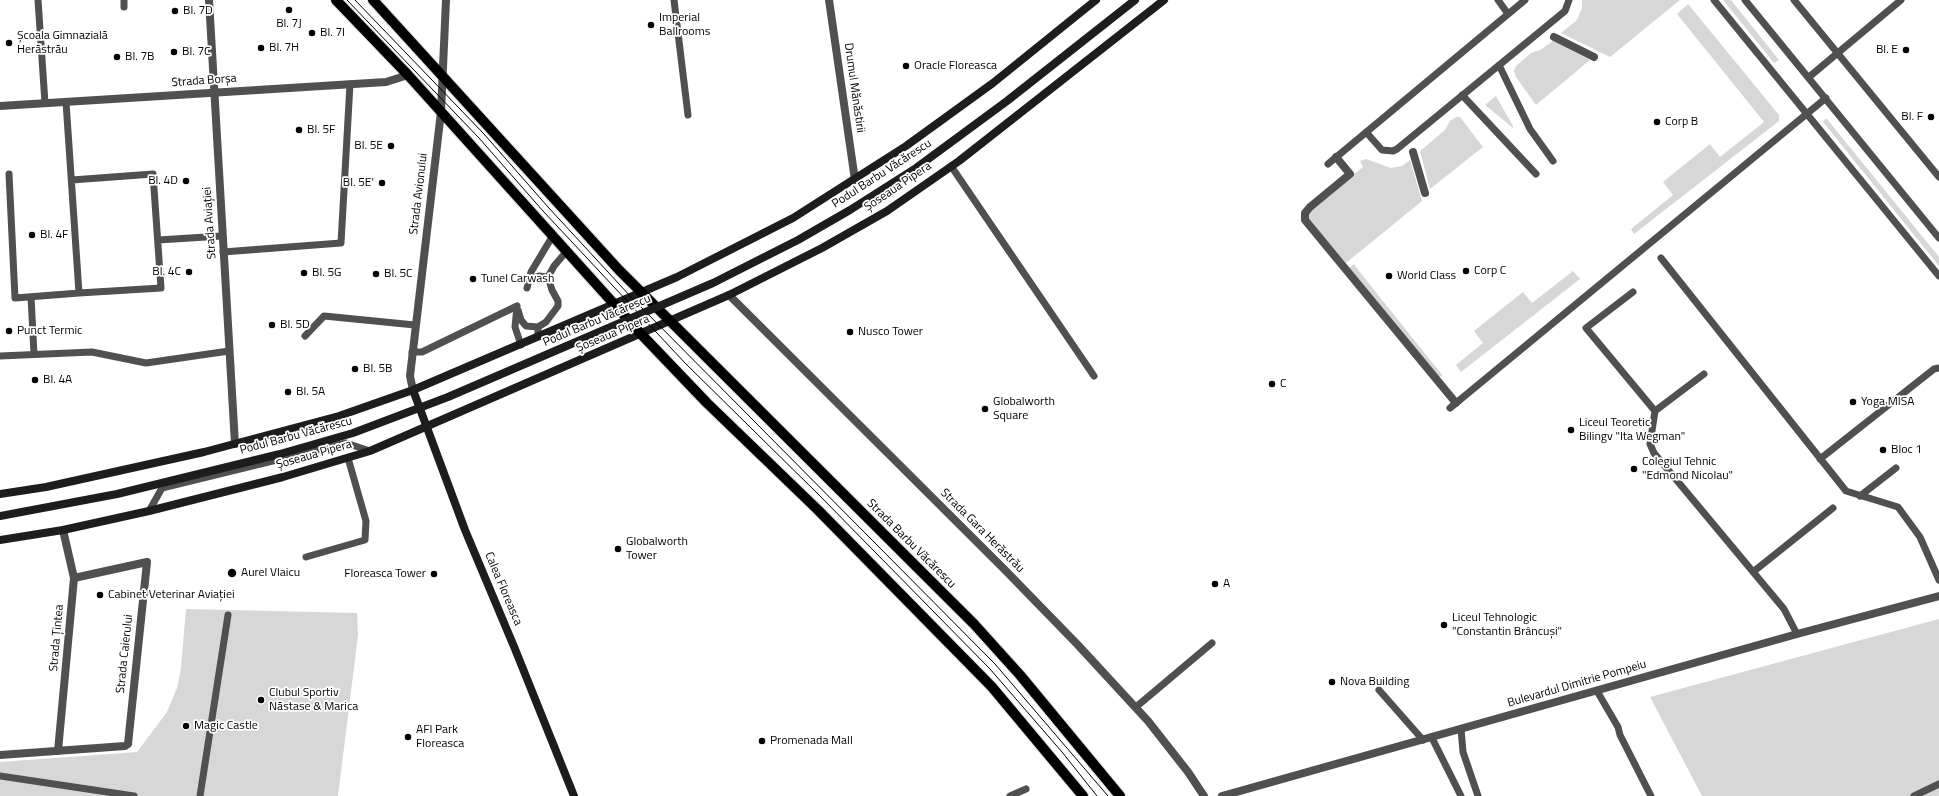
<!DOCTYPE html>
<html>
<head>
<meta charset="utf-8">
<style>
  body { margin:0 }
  canvas { display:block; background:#fff }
</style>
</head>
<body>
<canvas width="1939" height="796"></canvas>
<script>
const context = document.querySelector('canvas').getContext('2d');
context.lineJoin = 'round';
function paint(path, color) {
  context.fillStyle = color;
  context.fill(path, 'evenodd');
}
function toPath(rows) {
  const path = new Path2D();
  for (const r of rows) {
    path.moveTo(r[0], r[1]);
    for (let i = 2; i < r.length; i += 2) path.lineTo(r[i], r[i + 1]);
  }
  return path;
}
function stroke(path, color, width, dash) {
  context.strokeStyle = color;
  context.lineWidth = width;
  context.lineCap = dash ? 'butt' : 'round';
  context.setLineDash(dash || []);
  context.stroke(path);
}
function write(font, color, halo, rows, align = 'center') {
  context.font = font + ' "Titillium Web",sans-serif';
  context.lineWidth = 3.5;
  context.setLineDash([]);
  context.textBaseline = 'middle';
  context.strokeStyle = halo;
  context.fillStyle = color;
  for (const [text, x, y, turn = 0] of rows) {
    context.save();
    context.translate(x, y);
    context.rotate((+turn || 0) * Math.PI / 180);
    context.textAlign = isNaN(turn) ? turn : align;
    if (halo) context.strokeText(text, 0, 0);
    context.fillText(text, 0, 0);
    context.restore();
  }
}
paint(toPath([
  [1582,0,1680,0,1610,57,1561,33,1577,20,1582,8],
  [1723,0,1731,0,1779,60,1774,63],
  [1688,4,1779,115,1779,121,1634,234,1631,229,1673,195,1663,182,1710,144,1720,157,1764,122,1677,14],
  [1553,41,1590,60,1536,105,1516,77,1514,71,1516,66,1531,53,1540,50],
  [1496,96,1513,126,1513,128,1485,105],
  [1456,117,1460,117,1483,147,1430,189,1420,151,1445,130,1450,121],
  [1825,119,1827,119,1939,257,1939,266,1823,122],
  [1366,159,1391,168,1402,166,1410,160,1422,201,1346,263,1313,225,1309,220,1308,214,1310,210,1363,167,1360,161],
  [1354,264,1359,271,1443,376,1439,377,1348,269],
  [1573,271,1580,279,1461,372,1456,365,1483,343,1474,331,1523,292,1532,303],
  [186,609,357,613,358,635,338,796,0,796,0,762,137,752,167,712,177,688,181,668],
  [1939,619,1939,796,1702,796,1650,697]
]), '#d7d7d7');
const primary = toPath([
  [336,0,408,75,641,334,707,403,818,510,992,687,1083,796],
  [373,0,619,270,974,624,1020,675,1120,796]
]);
stroke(primary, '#dbdbdb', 12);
stroke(toPath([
  [38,0,45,103],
  [124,0,124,7],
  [674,0,688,115],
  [1498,0,1508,14],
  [1714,0,1939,276],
  [1745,0,1939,238],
  [1794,0,1939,177],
  [1499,65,1530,129,1553,161],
  [1809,77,1901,0],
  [1462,95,1536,174],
  [66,102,79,293,161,288,153,174,72,180],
  [1366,132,1382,150,1393,151,1397,149,1565,11,1569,0],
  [1328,164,1525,0],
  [951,166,1094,376],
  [9,174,15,298,79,293],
  [158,240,222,236],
  [223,252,341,243,350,84],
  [1661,258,1846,491,1898,507,1920,537,1939,580],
  [529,280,539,276,548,277],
  [527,288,531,272,552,237],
  [1633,292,1586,328,1655,411,1650,444,1654,453,1784,609,1797,634],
  [31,297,34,354],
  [517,306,515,327,521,345],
  [518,310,521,320,526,326,538,327],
  [305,336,324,316,415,325],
  [538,337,538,327,546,322,558,306,558,301,552,290,548,277,554,266,566,252],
  [412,352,422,352,517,306],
  [0,356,92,352,146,363,229,351],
  [1450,408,1826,98],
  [1655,411,1704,374],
  [1820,459,1934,369,1939,368],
  [1860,496,1896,468],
  [149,511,162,488,346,443,370,451],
  [306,557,365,540,366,521,348,458],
  [1753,572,1833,508],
  [1379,690,1423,740],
  [1597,691,1618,727,1620,735,1651,796],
  [1136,707,1212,643],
  [1461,729,1463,752,1478,796],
  [1432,738,1461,796],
  [0,776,134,796],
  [200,796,228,615],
  [1010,796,1026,789],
  [1914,796,1939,784]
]), '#505050', 7);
stroke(toPath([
  [1554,37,1594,57],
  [1413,152,1425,193],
  [1336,157,1350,174,1310,207,1305,213,1305,220,1456,403]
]), '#505050', 8);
stroke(toPath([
  [209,0,235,444],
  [829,0,855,180],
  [0,106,386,82,408,75],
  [413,390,410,376,441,112,446,0],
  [58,751,74,578,63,530],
  [0,755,125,746,128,744,147,562,74,578]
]), '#505050', 8);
stroke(toPath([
  [729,295,1004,569,1077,644,1148,721,1188,772,1204,796],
  [1222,796,1797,634,1939,596]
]), '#505050', 8);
stroke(toPath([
  [413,390,465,530,515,649,574,796],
  [0,494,46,487,204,452,339,416,413,390,677,277,793,218,906,146,993,83,1096,0],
  [0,540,63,530,149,511,283,477,370,451,729,295,822,248,887,211,959,161,1164,0]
]), '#1d1d1d', 8);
stroke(primary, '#000', 10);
stroke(toPath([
  [347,0,479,138,543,211,685,363,818,494,990,669,1062,752,1097,796],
  [355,0,484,134,548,207,631,297,995,664,1108,796]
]), '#000', 1);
stroke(toPath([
  [0,516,117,494,280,454,353,433,448,397,713,283,798,240,850,210,916,168,1007,101,1135,0]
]), '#1d1d1d', 8);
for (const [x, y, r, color] of [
  [289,10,4,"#000"],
  [175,11,4,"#000"],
  [651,25,4,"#000"],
  [312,33,4,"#000"],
  [9,43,4,"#000"],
  [261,48,4,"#000"],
  [1906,50,4,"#000"],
  [174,52,4,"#000"],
  [117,57,4,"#000"],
  [906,66,4,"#000"],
  [1931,117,4,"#000"],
  [1657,122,4,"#000"],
  [299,130,4,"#000"],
  [391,146,4,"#000"],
  [186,181,4,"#000"],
  [382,183,4,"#000"],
  [32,235,4,"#000"],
  [1466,271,4,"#000"],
  [189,272,4,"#000"],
  [304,273,4,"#000"],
  [376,274,4,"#000"],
  [1389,276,4,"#000"],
  [473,279,4,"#000"],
  [272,325,4,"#000"],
  [9,331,4,"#000"],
  [850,332,4,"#000"],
  [355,369,4,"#000"],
  [35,380,4,"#000"],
  [1272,384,4,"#000"],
  [288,392,4,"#000"],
  [1853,402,4,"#000"],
  [985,409,4,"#000"],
  [1571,430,4,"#000"],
  [1883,450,4,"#000"],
  [1634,469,4,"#000"],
  [618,549,4,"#000"],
  [232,573,5,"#000"],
  [434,574,4,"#000"],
  [1215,584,4,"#000"],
  [100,595,4,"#000"],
  [1444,625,4,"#000"],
  [1332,682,4,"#000"],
  [261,700,4,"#000"],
  [186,726,4,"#000"],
  [408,737,4,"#000"],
  [762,741,4,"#000"]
]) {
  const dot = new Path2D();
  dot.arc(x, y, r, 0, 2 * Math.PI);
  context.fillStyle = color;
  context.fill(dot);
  stroke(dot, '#fff', 1.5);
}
write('12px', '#000', '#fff', [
  ["Bl. 7D",183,11],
  ["Imperial",659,18],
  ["Ballrooms",659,32],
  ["Bl. 7J",289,24,"center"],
  ["Bl. 7I",320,33],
  ["Școala Gimnazială",17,36],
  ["Herăstrău",17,50],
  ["Bl. 7H",269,48],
  ["Bl. E",1898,50,"right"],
  ["Bl. 7C",182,52],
  ["Bl. 7B",125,57],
  ["Oracle Floreasca",914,66],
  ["Bl. F",1923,117,"right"],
  ["Corp B",1665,122],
  ["Bl. 5F",307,130],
  ["Bl. 5E",383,146,"right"],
  ["Bl. 4D",178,181,"right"],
  ["Bl. 5E'",374,183,"right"],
  ["Bl. 4F",40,235],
  ["Corp C",1474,271],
  ["Bl. 4C",181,272,"right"],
  ["Bl. 5G",312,273],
  ["Bl. 5C",384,274],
  ["World Class",1397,276],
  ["Tunel Carwash",481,279],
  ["Bl. 5D",280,325],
  ["Punct Termic",17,331],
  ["Nusco Tower",858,332],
  ["Bl. 5B",363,369],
  ["Bl. 4A",43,380],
  ["C",1280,384],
  ["Bl. 5A",296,392],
  ["Globalworth",993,402],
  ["Square",993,416],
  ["Yoga MISA",1861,402],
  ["Liceul Teoretic",1579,423],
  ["Bilingv \"Ita Wegman\"",1579,437],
  ["Bloc 1",1891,450],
  ["Colegiul Tehnic",1642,462],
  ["\"Edmond Nicolau\"",1642,476],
  ["Globalworth",626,542],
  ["Tower",626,556],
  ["Aurel Vlaicu",241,573],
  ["Floreasca Tower",426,574,"right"],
  ["A",1223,584],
  ["Cabinet Veterinar Aviației",108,595],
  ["Liceul Tehnologic",1452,618],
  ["\"Constantin Brâncuși\"",1452,632],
  ["Nova Building",1340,682],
  ["Clubul Sportiv",269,693],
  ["Năstase & Marica",269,707],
  ["Magic Castle",194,726],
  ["AFI Park",416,730],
  ["Floreasca",416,744],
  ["Promenada Mall",770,741]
], 'left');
write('12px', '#000', '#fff', [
  ["Strada Borșa",204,81,-4],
  ["Drumul Mănăstirii",854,88,82],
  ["Podul Barbu Văcărescu",882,174,-33],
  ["Șoseaua Pipera",898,187,-34],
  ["Strada Avionului",419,194,-83],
  ["Strada Aviației",210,223,-94],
  ["Podul Barbu Văcărescu",597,321,-23],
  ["Șoseaua Pipera",613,334,-23],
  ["Podul Barbu Văcărescu",296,436,-15],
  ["Șoseaua Pipera",314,455,-16],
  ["Strada Gara Herăstrău",982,531,45],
  ["Strada Barbu Văcărescu",911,544,45],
  ["Calea Floreasca",503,589,67],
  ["Strada Țintea",57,638,-85],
  ["Strada Caierului",125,654,-84],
  ["Bulevardul Dimitrie Pompeiu",1577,684,-16]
]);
</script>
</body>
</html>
